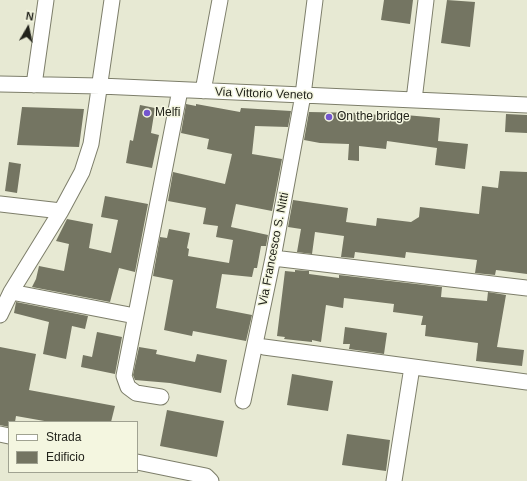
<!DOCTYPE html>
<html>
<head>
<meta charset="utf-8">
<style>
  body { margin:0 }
  #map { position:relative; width:527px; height:481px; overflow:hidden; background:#e7e9d3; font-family:Helvetica,sans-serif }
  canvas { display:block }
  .legend { position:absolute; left:8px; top:421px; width:130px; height:52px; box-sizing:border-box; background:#f4f6e0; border:1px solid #a0a291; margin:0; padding:5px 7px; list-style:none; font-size:12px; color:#22231b }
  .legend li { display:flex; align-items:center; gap:8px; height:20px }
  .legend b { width:20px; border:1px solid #a0a291 }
  .north { position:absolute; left:8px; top:8px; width:40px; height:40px; -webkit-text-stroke:3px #f4f6e0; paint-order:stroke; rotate:9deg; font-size:11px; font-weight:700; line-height:16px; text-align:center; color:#22231b }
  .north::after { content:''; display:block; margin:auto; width:14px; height:18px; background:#22231b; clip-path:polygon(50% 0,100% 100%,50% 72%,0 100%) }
</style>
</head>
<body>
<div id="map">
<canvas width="527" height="481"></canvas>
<ul class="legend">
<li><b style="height:5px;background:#fff"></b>Strada</li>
<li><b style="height:11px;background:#747562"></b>Edificio</li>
</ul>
<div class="north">N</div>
</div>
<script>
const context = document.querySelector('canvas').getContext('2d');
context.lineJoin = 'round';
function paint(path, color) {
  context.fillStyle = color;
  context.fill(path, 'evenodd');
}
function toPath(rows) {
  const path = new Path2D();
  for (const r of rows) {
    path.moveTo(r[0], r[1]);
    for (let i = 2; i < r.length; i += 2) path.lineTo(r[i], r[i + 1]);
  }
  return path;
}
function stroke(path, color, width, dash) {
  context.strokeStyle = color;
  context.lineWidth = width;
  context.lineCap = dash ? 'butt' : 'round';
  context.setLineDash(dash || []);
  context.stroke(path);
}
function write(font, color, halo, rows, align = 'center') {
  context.font = font + ' Helvetica,sans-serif';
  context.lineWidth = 3;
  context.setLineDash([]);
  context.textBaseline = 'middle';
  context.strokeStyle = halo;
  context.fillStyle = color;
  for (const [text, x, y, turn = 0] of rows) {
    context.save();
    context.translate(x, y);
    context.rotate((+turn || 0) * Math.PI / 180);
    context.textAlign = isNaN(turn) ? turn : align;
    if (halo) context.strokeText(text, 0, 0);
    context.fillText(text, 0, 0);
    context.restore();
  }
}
paint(toPath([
  [384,0,413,0,410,24,381,20],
  [447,0,475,2,470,47,441,43],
  [186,104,196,106,196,104,240,112,241,108,291,111,288,127,255,126,252,154,282,159,272,211,236,204,231,227,268,235,266,246,261,246,257,268,254,268,252,277,222,274,216,308,252,315,246,341,193,331,192,336,164,330,173,280,153,276,160,237,167,238,169,229,190,233,187,248,189,249,188,256,229,263,233,240,216,237,218,226,203,224,206,208,168,201,173,172,225,184,232,154,207,149,209,139,181,133],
  [140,105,155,108,151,133,159,135,152,168,126,163,130,140,133,141],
  [22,107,84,109,79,147,17,145],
  [309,112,361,113,404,118,405,115,440,118,438,141,468,144,465,169,435,165,437,148,387,141,386,149,359,146,359,161,348,160,349,144,320,143,304,140],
  [506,114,527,115,527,133,505,132],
  [9,162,21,164,17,193,5,191],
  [500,171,527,172,527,274,496,270,495,275,475,273,477,260,406,252,405,258,355,252,354,258,341,257,344,236,315,232,312,254,297,252,301,229,288,227,293,200,348,208,346,222,376,226,377,218,411,222,419,217,420,207,479,214,482,186,498,188],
  [105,196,148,204,135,272,119,268,110,302,32,287,36,279,39,266,64,271,69,244,56,241,67,219,93,224,89,248,111,253,118,220,101,217],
  [295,270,309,271,309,274,339,278,339,275,442,287,441,297,487,301,488,292,506,295,497,347,524,350,522,366,476,361,478,343,425,336,426,325,421,325,423,316,393,312,394,304,344,298,343,308,326,305,321,342,312,340,312,342,284,339,285,337,277,336,285,271,295,272],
  [16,302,88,316,85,329,72,326,66,359,43,354,49,322,14,313],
  [345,327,387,333,384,354,349,349,350,344,343,344],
  [97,332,122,337,115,374,81,367,83,355,92,357],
  [0,347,36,354,29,390,115,406,111,422,50,422,16,416,15,422,9,422,9,427,0,425],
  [139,347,157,350,156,354,195,362,197,354,227,360,221,393,170,383,135,380,133,375],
  [292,374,333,381,328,411,287,405],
  [167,410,224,421,217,457,160,446],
  [347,434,390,440,386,471,342,465]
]), '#747562');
const minor = toPath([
  [0,84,100,86,527,105],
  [34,85,46,0],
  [203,91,220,0],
  [414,100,426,0],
  [0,204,61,211],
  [273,258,527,288],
  [11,292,135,316],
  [0,315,11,292,61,211,82,172,91,144,112,0],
  [264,347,527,382],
  [161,397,136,393,128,387,124,376,180,90],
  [243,401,273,258,303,95,315,0],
  [0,434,9,436],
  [137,462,206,476,211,481],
  [394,481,412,367]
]);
stroke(minor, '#7d7e6a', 17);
stroke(minor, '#fff', 15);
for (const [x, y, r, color] of [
  [147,113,4,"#7455cf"],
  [329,117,4,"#7455cf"]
]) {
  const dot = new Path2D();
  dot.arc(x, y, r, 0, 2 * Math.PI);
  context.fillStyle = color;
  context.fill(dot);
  stroke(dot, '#f4f6e0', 1.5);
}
write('12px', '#22231b', '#f4f6e0', [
  ["Via Vittorio Veneto",264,94,2],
  ["Via Francesco S. Nitti",274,249,-79]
]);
write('12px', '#22231b', '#f4f6e0', [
  ["Melfi",155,113],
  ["On the bridge",337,117]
], 'left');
</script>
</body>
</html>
